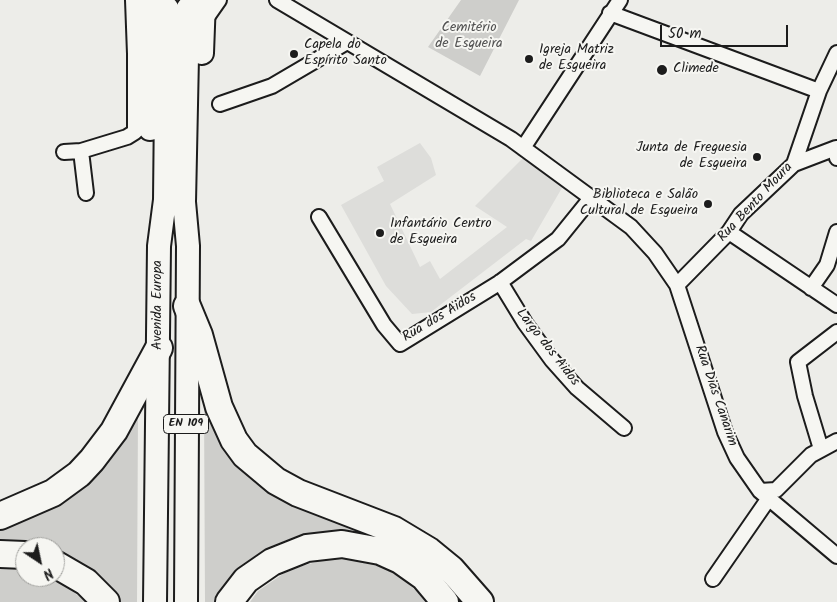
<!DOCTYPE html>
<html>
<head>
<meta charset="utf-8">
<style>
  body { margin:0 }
  #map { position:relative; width:837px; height:602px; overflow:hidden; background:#edede9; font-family:Kalam,sans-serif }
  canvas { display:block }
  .north { position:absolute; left:15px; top:537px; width:50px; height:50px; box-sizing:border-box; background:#f6f6f2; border:1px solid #9f9f9c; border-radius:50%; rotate:146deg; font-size:14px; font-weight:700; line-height:20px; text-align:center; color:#1c1c1c }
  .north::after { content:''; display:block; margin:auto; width:18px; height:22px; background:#1c1c1c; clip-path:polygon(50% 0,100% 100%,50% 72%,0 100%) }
  .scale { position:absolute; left:660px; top:25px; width:128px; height:22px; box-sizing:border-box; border:2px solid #1c1c1c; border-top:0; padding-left:6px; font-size:15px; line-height:18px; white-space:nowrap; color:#1c1c1c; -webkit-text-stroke:4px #f6f6f2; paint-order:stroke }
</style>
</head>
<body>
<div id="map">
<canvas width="837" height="602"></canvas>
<div class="north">N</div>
<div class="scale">50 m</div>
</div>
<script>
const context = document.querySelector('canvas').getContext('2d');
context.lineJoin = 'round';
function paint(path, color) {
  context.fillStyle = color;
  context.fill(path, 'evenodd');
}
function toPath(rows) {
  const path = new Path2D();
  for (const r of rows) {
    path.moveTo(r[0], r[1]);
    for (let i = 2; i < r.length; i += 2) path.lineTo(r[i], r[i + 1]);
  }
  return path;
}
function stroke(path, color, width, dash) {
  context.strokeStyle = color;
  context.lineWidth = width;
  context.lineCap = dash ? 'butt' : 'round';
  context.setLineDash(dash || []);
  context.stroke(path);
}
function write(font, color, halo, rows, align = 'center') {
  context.font = font + ' Kalam,sans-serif';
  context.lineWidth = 4;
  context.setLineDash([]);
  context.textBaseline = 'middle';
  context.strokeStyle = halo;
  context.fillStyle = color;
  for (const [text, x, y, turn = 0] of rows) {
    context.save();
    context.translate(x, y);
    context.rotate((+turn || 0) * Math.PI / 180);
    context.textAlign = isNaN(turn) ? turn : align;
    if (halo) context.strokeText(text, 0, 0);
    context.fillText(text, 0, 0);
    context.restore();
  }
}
paint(toPath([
  [420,143,431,158,436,175,390,204,420,267,430,261,440,279,507,227,475,206,527,154,566,181,531,241,526,239,431,312,412,314,386,286,341,205,384,181,377,167]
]), '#ddddda');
paint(toPath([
  [461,0,519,0,480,76,428,47],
  [204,403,218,436,396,543,466,602,455,602,326,535,219,602,205,602],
  [138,414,137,602,117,602,55,555,55,547,0,545,0,528,66,499,108,464],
  [352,558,377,565,402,578,428,602,250,602,258,591,290,569,324,560],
  [0,567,25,568,25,577,50,577,57,580,87,602,0,602]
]), '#cececb');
const minor = toPath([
  [277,0,511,139,631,227,655,253,677,285,725,432,737,458,760,491,837,556],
  [610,13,819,91],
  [205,20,219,0],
  [220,104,272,86,347,42],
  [523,148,620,0],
  [81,151,86,193],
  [64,152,81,151,127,137,135,132,135,54,133,0],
  [794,164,836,148,837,158],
  [319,217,384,325,400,344,499,283,558,239,592,197],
  [729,232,837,305],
  [500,282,525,323,552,360,577,388,624,428],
  [677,285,729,232,741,214,794,164,819,91,837,53],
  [811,288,827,265,837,232],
  [821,449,805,396,798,362,837,332],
  [760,491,776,490,811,455,837,441],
  [713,579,769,498]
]);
const primary = toPath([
  [150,0,150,129],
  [202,53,204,0],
  [155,602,159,246,165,200,167,8],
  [186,602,188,246,184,202,188,8]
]);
const motorway = toPath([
  [187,306,199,335,219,407,234,440,245,455,276,481,298,493,394,530,429,551,451,569,480,602],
  [0,516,53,493,79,474,92,460,114,431,159,348],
  [0,554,25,555],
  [55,564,86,582,106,602],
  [229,602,246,580,272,562,307,548,342,544,380,551,400,560,424,577,445,602]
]);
stroke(minor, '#1c1c1c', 18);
stroke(primary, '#1c1c1c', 26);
stroke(motorway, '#1c1c1c', 30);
stroke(minor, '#f6f6f2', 14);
stroke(primary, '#f6f6f2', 22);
stroke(motorway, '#f6f6f2', 26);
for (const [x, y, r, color] of [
  [294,54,5,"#1c1c1c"],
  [529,59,5,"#1c1c1c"],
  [662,70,6,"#1c1c1c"],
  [757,157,5,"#1c1c1c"],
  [708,204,5,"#1c1c1c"],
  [380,233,5,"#1c1c1c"]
]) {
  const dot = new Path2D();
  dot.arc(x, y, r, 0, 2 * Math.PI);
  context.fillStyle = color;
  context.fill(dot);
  stroke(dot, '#f6f6f2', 2);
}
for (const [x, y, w] of [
  [186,424,45]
]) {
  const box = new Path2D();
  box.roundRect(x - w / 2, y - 9.5, w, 19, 4);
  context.fillStyle = '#f6f6f2';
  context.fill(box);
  stroke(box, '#1c1c1c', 1);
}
write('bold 12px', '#1c1c1c', null, [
  ["EN 109",186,424]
]);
write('14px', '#515151', '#f6f6f2', [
  ["Cemitério",469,29],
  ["de Esgueira",469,45]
]);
write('14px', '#1c1c1c', '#f6f6f2', [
  ["Capela do",304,46],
  ["Espírito Santo",304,62],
  ["Igreja Matriz",539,51],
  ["de Esgueira",539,67],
  ["Climede",673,70],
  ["Junta de Freguesia",747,149,"right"],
  ["de Esgueira",747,165,"right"],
  ["Biblioteca e Salão",698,196,"right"],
  ["Cultural de Esgueira",698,212,"right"],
  ["Infantário Centro",390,225],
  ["de Esgueira",390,241]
], 'left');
write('14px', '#1c1c1c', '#f6f6f2', [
  ["Rua Bento Moura",756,203,-47],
  ["Avenida Europa",159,305,-90],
  ["Rua dos Aidos",440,318,-31],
  ["Largo dos Aidos",547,348,52],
  ["Rua Dias Canarim",715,396,71]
]);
</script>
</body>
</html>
